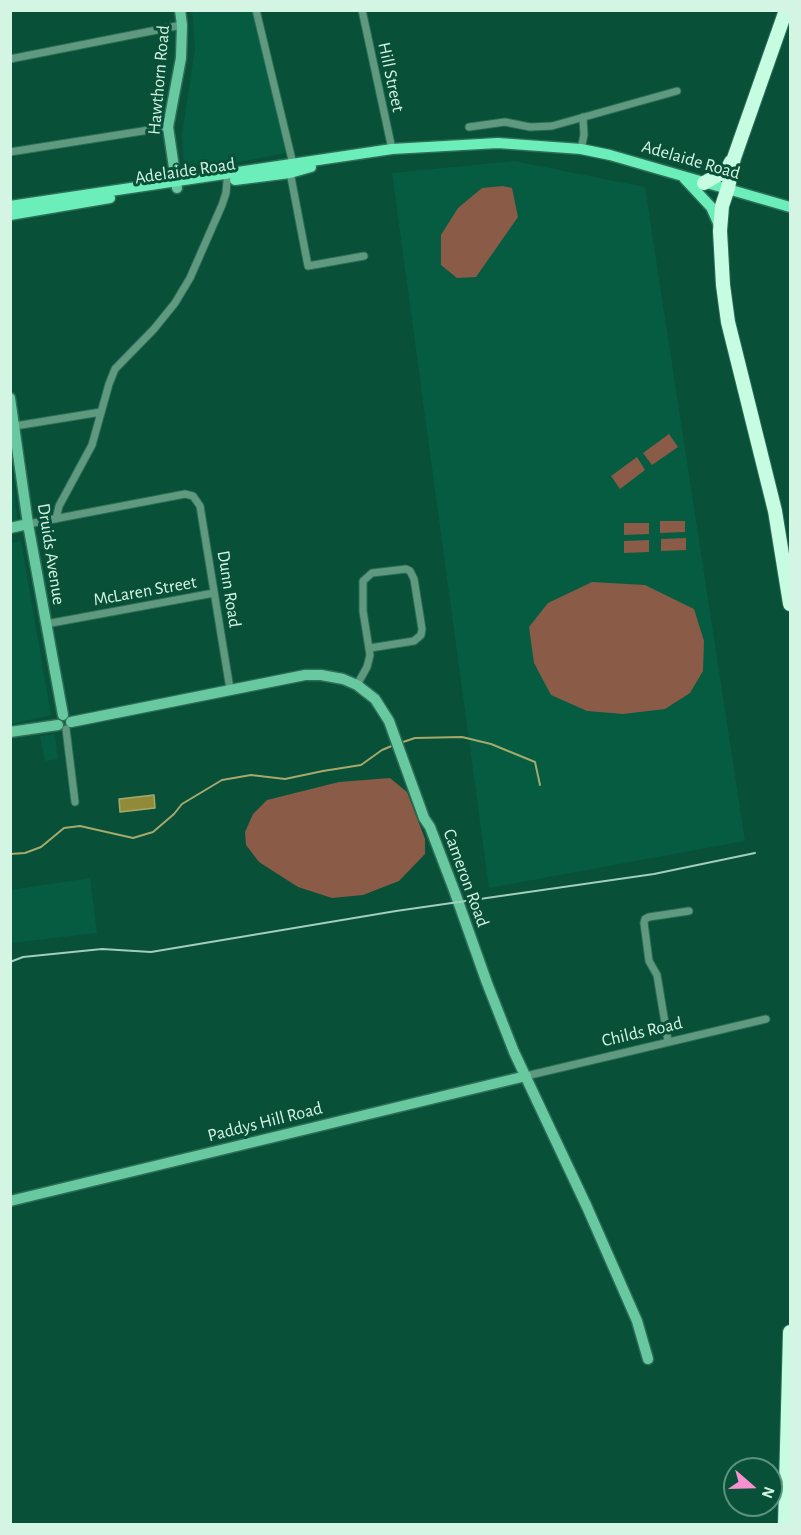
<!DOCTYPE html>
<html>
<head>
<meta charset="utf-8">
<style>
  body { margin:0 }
  #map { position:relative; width:801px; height:1535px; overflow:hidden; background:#085038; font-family:"Alegreya Sans",sans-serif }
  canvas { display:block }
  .frame { position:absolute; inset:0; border:12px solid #d4f4e4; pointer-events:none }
  .north { position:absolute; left:723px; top:1457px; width:60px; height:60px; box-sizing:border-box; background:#085038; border:2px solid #5a927d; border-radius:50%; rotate:110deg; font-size:16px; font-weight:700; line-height:24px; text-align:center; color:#d4f4e4 }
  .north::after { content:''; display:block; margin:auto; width:21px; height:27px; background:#f790ce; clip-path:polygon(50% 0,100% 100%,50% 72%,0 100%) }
</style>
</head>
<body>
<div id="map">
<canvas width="801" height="1535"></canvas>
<div class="frame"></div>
<div class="north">N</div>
</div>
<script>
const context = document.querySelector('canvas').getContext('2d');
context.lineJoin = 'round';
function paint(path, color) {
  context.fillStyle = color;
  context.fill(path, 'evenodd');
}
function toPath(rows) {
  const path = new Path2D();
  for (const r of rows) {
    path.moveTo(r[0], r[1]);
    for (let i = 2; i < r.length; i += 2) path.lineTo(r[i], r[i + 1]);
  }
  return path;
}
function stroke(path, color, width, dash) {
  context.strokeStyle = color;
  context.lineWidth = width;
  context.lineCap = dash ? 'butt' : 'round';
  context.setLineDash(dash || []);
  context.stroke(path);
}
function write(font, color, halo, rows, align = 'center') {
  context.font = font + ' "Alegreya Sans",sans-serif';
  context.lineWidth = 6;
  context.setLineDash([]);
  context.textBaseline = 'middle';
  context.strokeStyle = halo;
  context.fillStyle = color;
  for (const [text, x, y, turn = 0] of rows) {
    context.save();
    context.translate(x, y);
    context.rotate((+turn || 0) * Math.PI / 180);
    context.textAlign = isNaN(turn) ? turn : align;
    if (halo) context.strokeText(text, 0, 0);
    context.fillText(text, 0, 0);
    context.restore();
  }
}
paint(toPath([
  [192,11,253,11,286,153,188,172,184,168,182,134,195,49],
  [515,161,645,187,745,841,489,888,392,173],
  [10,465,18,525,10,526],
  [21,541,51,715,11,724,11,543],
  [55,734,58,759,45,761,40,736],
  [90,878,97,933,11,943,11,890]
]), '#055c41');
paint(toPath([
  [503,186,512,188,518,217,476,277,457,278,441,265,441,235,458,208,482,188],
  [669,434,678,447,652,465,643,453],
  [637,457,645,470,620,489,611,476],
  [660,521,685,521,685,532,660,533],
  [624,523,649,523,649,534,624,535],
  [686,538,686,550,661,551,661,539],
  [649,540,649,552,624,553,624,541],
  [592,582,645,585,694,609,704,641,703,671,690,693,665,709,623,714,587,711,551,695,534,663,529,627,548,603],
  [390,778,407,792,425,839,425,854,399,881,363,895,332,898,298,887,259,862,246,845,245,832,253,814,267,800,339,782]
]), '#8a5b47');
const water = toPath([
  [154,795,155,808,120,812,119,799,154,795]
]);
paint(water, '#918a39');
stroke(water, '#a5aa6c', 1.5);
stroke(toPath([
  [403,742,415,738,462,737,491,744,535,762,540,785],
  [10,854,25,853,41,847,64,828,80,826,133,838,153,832,174,814,182,804,222,780,251,775,285,779,323,771,361,765,382,750,394,745]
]), '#a5aa6c', 2);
const street = toPath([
  [256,10,293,164],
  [362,10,392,149],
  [10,59,182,25],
  [469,127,505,122,530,127,552,126,677,91],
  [581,149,584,135,583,117],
  [10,152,168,127],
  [290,172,308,266,364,256],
  [15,426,101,412],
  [56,519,59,506,92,445,109,384,115,369,154,329,175,303,190,278,222,205,226,193,227,181],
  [28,524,185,494,193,496,200,506,230,689],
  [46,624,214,593],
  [357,685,367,667,370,655,363,611,363,581,372,573,406,569,410,571,414,579,422,629,421,635,414,641,370,648],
  [66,729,75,802],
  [668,1041,657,975,649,961,644,923,645,919,649,917,689,911],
  [526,1076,766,1019]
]);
const secondary = toPath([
  [177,188,168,127,181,58,182,25,180,10],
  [10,398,28,524,63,715],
  [10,528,28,524],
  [71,722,305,675,321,675,343,679,357,685,375,699,389,721,424,818,430,827,454,890,487,983,514,1052,587,1207,637,1321,648,1359],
  [10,732,58,725],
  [10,1201,526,1076]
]);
const primary = toPath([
  [684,178,711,207,719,225],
  [235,180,290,173,311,167],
  [10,206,392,149,498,143,581,149,610,155,790,207],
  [10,215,110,198]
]);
const highway = toPath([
  [786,10,734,158,728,188,722,206,720,231,723,285,728,322,775,511,790,604],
  [704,183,718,175,728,168,731,162],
  [785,1524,790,1332]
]);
stroke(street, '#2d6e57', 9);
stroke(secondary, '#2d6e57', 13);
stroke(primary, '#2d6e57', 13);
stroke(highway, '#2d6e57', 16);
stroke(street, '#5f9a80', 7);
stroke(secondary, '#68c9a0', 10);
stroke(primary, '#6ceeba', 10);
stroke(highway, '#c6fce2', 14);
stroke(toPath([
  [10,962,23,957,102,949,151,952,396,911,654,874,755,853]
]), '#a4cdbb', 2);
write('18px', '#d4f4e4', '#085038', [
  ["Hill Street",391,77,78],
  ["Hawthorn Road",159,80,-85],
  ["Adelaide Road",691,160,16],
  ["Adelaide Road",185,171,-8],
  ["Druids Avenue",51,554,81],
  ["Dunn Road",229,589,81],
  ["McLaren Street",145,591,-10],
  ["Cameron Road",466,878,70],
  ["Childs Road",642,1032,-13],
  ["Paddys Hill Road",265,1122,-14]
]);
</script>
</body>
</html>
